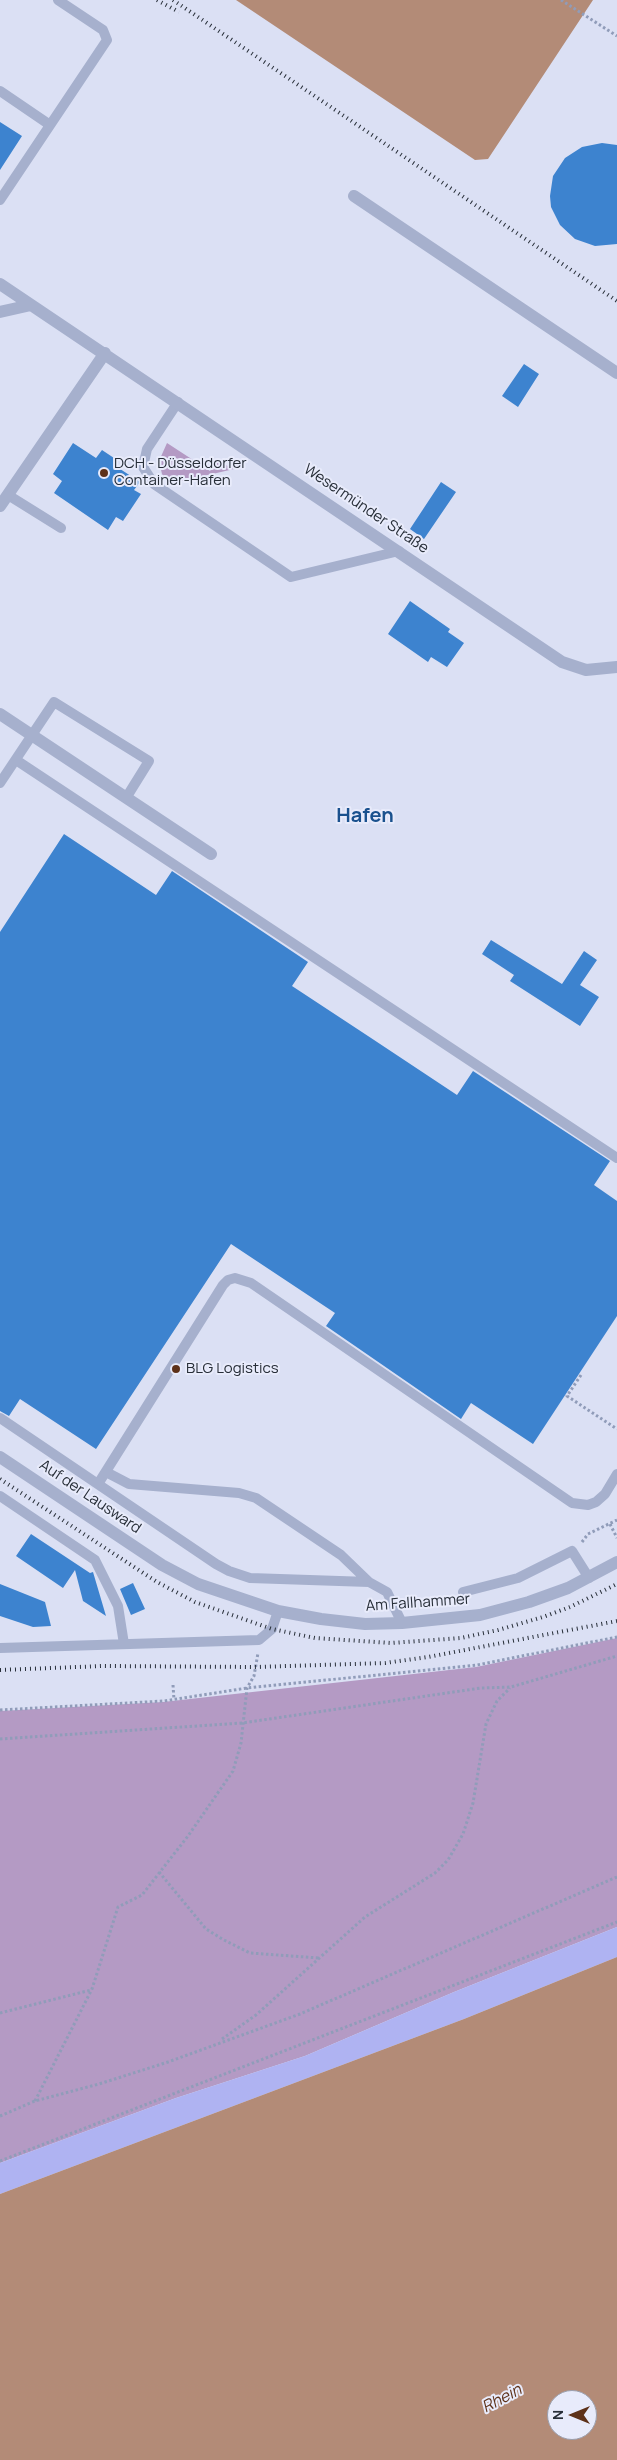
<!DOCTYPE html>
<html>
<head>
<meta charset="utf-8">
<style>
  body { margin:0 }
  #map { position:relative; width:617px; height:2460px; overflow:hidden; background:#dbe0f4; font-family:Manrope,sans-serif }
  canvas { display:block }
  .north { position:absolute; left:547px; top:2390px; width:50px; height:50px; box-sizing:border-box; background:#e8ebfb; border:1px solid #9b9fad; border-radius:50%; rotate:270deg; font-size:14px; font-weight:700; line-height:20px; text-align:center; color:#272e38 }
  .north::after { content:''; display:block; margin:auto; width:18px; height:22px; background:#5d3119; clip-path:polygon(50% 0,100% 100%,50% 72%,0 100%) }
</style>
</head>
<body>
<div id="map">
<canvas width="617" height="2460"></canvas>
<div class="north">N</div>
</div>
<script>
const context = document.querySelector('canvas').getContext('2d');
context.lineJoin = 'round';
function paint(path, color) {
  context.fillStyle = color;
  context.fill(path, 'evenodd');
}
function toPath(rows) {
  const path = new Path2D();
  for (const r of rows) {
    path.moveTo(r[0], r[1]);
    for (let i = 2; i < r.length; i += 2) path.lineTo(r[i], r[i + 1]);
  }
  return path;
}
function stroke(path, color, width, dash) {
  context.strokeStyle = color;
  context.lineWidth = width;
  context.lineCap = dash ? 'butt' : 'round';
  context.setLineDash(dash || []);
  context.stroke(path);
}
function write(font, color, halo, rows, align = 'center') {
  context.font = font + ' Manrope,sans-serif';
  context.lineWidth = 4;
  context.setLineDash([]);
  context.textBaseline = 'middle';
  context.strokeStyle = halo;
  context.fillStyle = color;
  for (const [text, x, y, turn = 0] of rows) {
    context.save();
    context.translate(x, y);
    context.rotate((+turn || 0) * Math.PI / 180);
    context.textAlign = isNaN(turn) ? turn : align;
    if (halo) context.strokeText(text, 0, 0);
    context.fillText(text, 0, 0);
    context.restore();
  }
}
paint(toPath([
  [167,443,210,471,218,461,234,469,169,484,162,474,159,461],
  [617,1638,617,1927,454,1992,305,2056,176,2098,0,2163,0,1711,163,1702,476,1667]
]), '#b49ac4');
paint(toPath([
  [617,1927,617,1957,464,2019,0,2194,0,2163,176,2098,305,2056,454,1992]
]), '#afb3f2');
paint(toPath([
  [236,0,593,0,488,159,475,160],
  [617,1957,617,2460,0,2460,0,2194,464,2019],
  [557,2400,587,2400,587,2430,557,2430]
]), '#b38b77');
paint(toPath([
  [0,122,22,136,0,170],
  [602,143,617,145,617,244,595,246,575,239,560,225,551,207,550,196,553,176,565,158,582,147],
  [524,364,539,374,518,407,502,396],
  [73,443,96,458,102,450,117,460,114,465,140,482,134,490,141,494,123,521,116,517,108,530,54,493,62,481,53,474],
  [441,482,456,492,424,539,410,529],
  [410,601,450,629,448,632,464,643,447,667,431,657,428,662,388,634],
  [64,834,156,895,172,871,308,962,292,986,368,1036,457,1095,473,1071,610,1161,594,1185,617,1201,617,1316,533,1444,471,1403,461,1419,326,1326,335,1313,231,1244,96,1449,20,1399,9,1416,0,1411,0,932],
  [491,940,562,984,584,951,597,960,580,985,599,997,580,1026,510,981,514,975,482,954],
  [31,1534,90,1573,93,1572,106,1616,83,1601,75,1570,63,1588,16,1556],
  [133,1583,145,1609,131,1615,120,1589],
  [0,1584,45,1602,51,1626,33,1627,0,1616]
]), '#3d83cf');
stroke(toPath([
  [561,0,617,36],
  [581,1375,567,1396,617,1429],
  [610,1524,617,1538],
  [582,1542,588,1534,617,1520],
  [173,1685,174,1700],
  [0,1710,164,1701,247,1688,477,1665,617,1637],
  [0,1739,242,1723,481,1688,511,1687,617,1656],
  [159,1872,206,1929,224,1940,250,1953,319,1958],
  [0,2013,91,1990],
  [222,2039,256,2015,365,1917,435,1873,448,1860,463,1834,473,1803,486,1724,497,1701,510,1688],
  [35,2101,92,1989,118,1907,142,1895,188,1836,233,1771,241,1743,247,1688,254,1676,258,1653],
  [0,2116,35,2101,99,2084,168,2062,300,2014,617,1877],
  [0,2161,617,1922]
]), '#909cb9', 3, [2.5, 2.5]);
stroke(toPath([
  [0,91,50,125],
  [0,200,107,40,103,30,58,0],
  [178,402,147,449,143,467,154,484,291,577,399,551],
  [8,495,61,528],
  [16,760,617,1158],
  [0,783,54,702,149,761,126,798],
  [0,1418,216,1564,229,1571,250,1578,369,1582],
  [106,1472,129,1484,239,1493,256,1498,341,1555,369,1582,387,1592,402,1623],
  [98,1484,223,1285,228,1280,235,1278,251,1283,572,1503,588,1505,596,1502,605,1494,617,1474],
  [0,1496,95,1560,118,1606,124,1644],
  [463,1592,518,1578,572,1551,589,1578],
  [0,1648,259,1640,272,1629,278,1611]
]), '#a6b0cd', 10);
stroke(toPath([
  [354,196,617,373],
  [0,284,562,662,586,670,617,667],
  [0,312,31,305],
  [0,506,105,353],
  [0,714,211,854],
  [0,1457,162,1565,198,1584,278,1611,321,1619,365,1624,402,1623,480,1615,529,1602,568,1588,617,1562]
]), '#a6b0cd', 12);
stroke(toPath([
  [157,0,179,12],
  [173,0,617,301],
  [0,1479,157,1582,195,1602,272,1629,315,1638,391,1643,461,1638,498,1630,543,1617,570,1607,617,1584],
  [0,1670,103,1666,256,1667,385,1663,428,1657,617,1621]
]), '#272e38', 4, [1, 4]);
for (const [x, y, r, color] of [
  [104,473,5,"#5d3119"],
  [176,1369,5,"#5d3119"]
]) {
  const dot = new Path2D();
  dot.arc(x, y, r, 0, 2 * Math.PI);
  context.fillStyle = color;
  context.fill(dot);
  stroke(dot, '#e8ebfb', 2);
}
write('15px', '#272e38', '#e8ebfb', [
  ["DCH - Düsseldorfer",114,464],
  ["Container-Hafen",114,481],
  ["BLG Logistics",186,1369]
], 'left');
write('15px', '#272e38', '#e8ebfb', [
  ["Wesermünder Straße",366,509,34],
  ["Auf der Lausward",90,1497,34],
  ["Am Fallhammer",418,1603,-4]
]);
write('italic 16px', '#5d3119', '#e8ebfb', [
  ["Rhein",502,2399,-28]
]);
write('bold 20px', '#1a518e', '#e8ebfb', [
  ["Hafen",365,816]
]);
</script>
</body>
</html>
